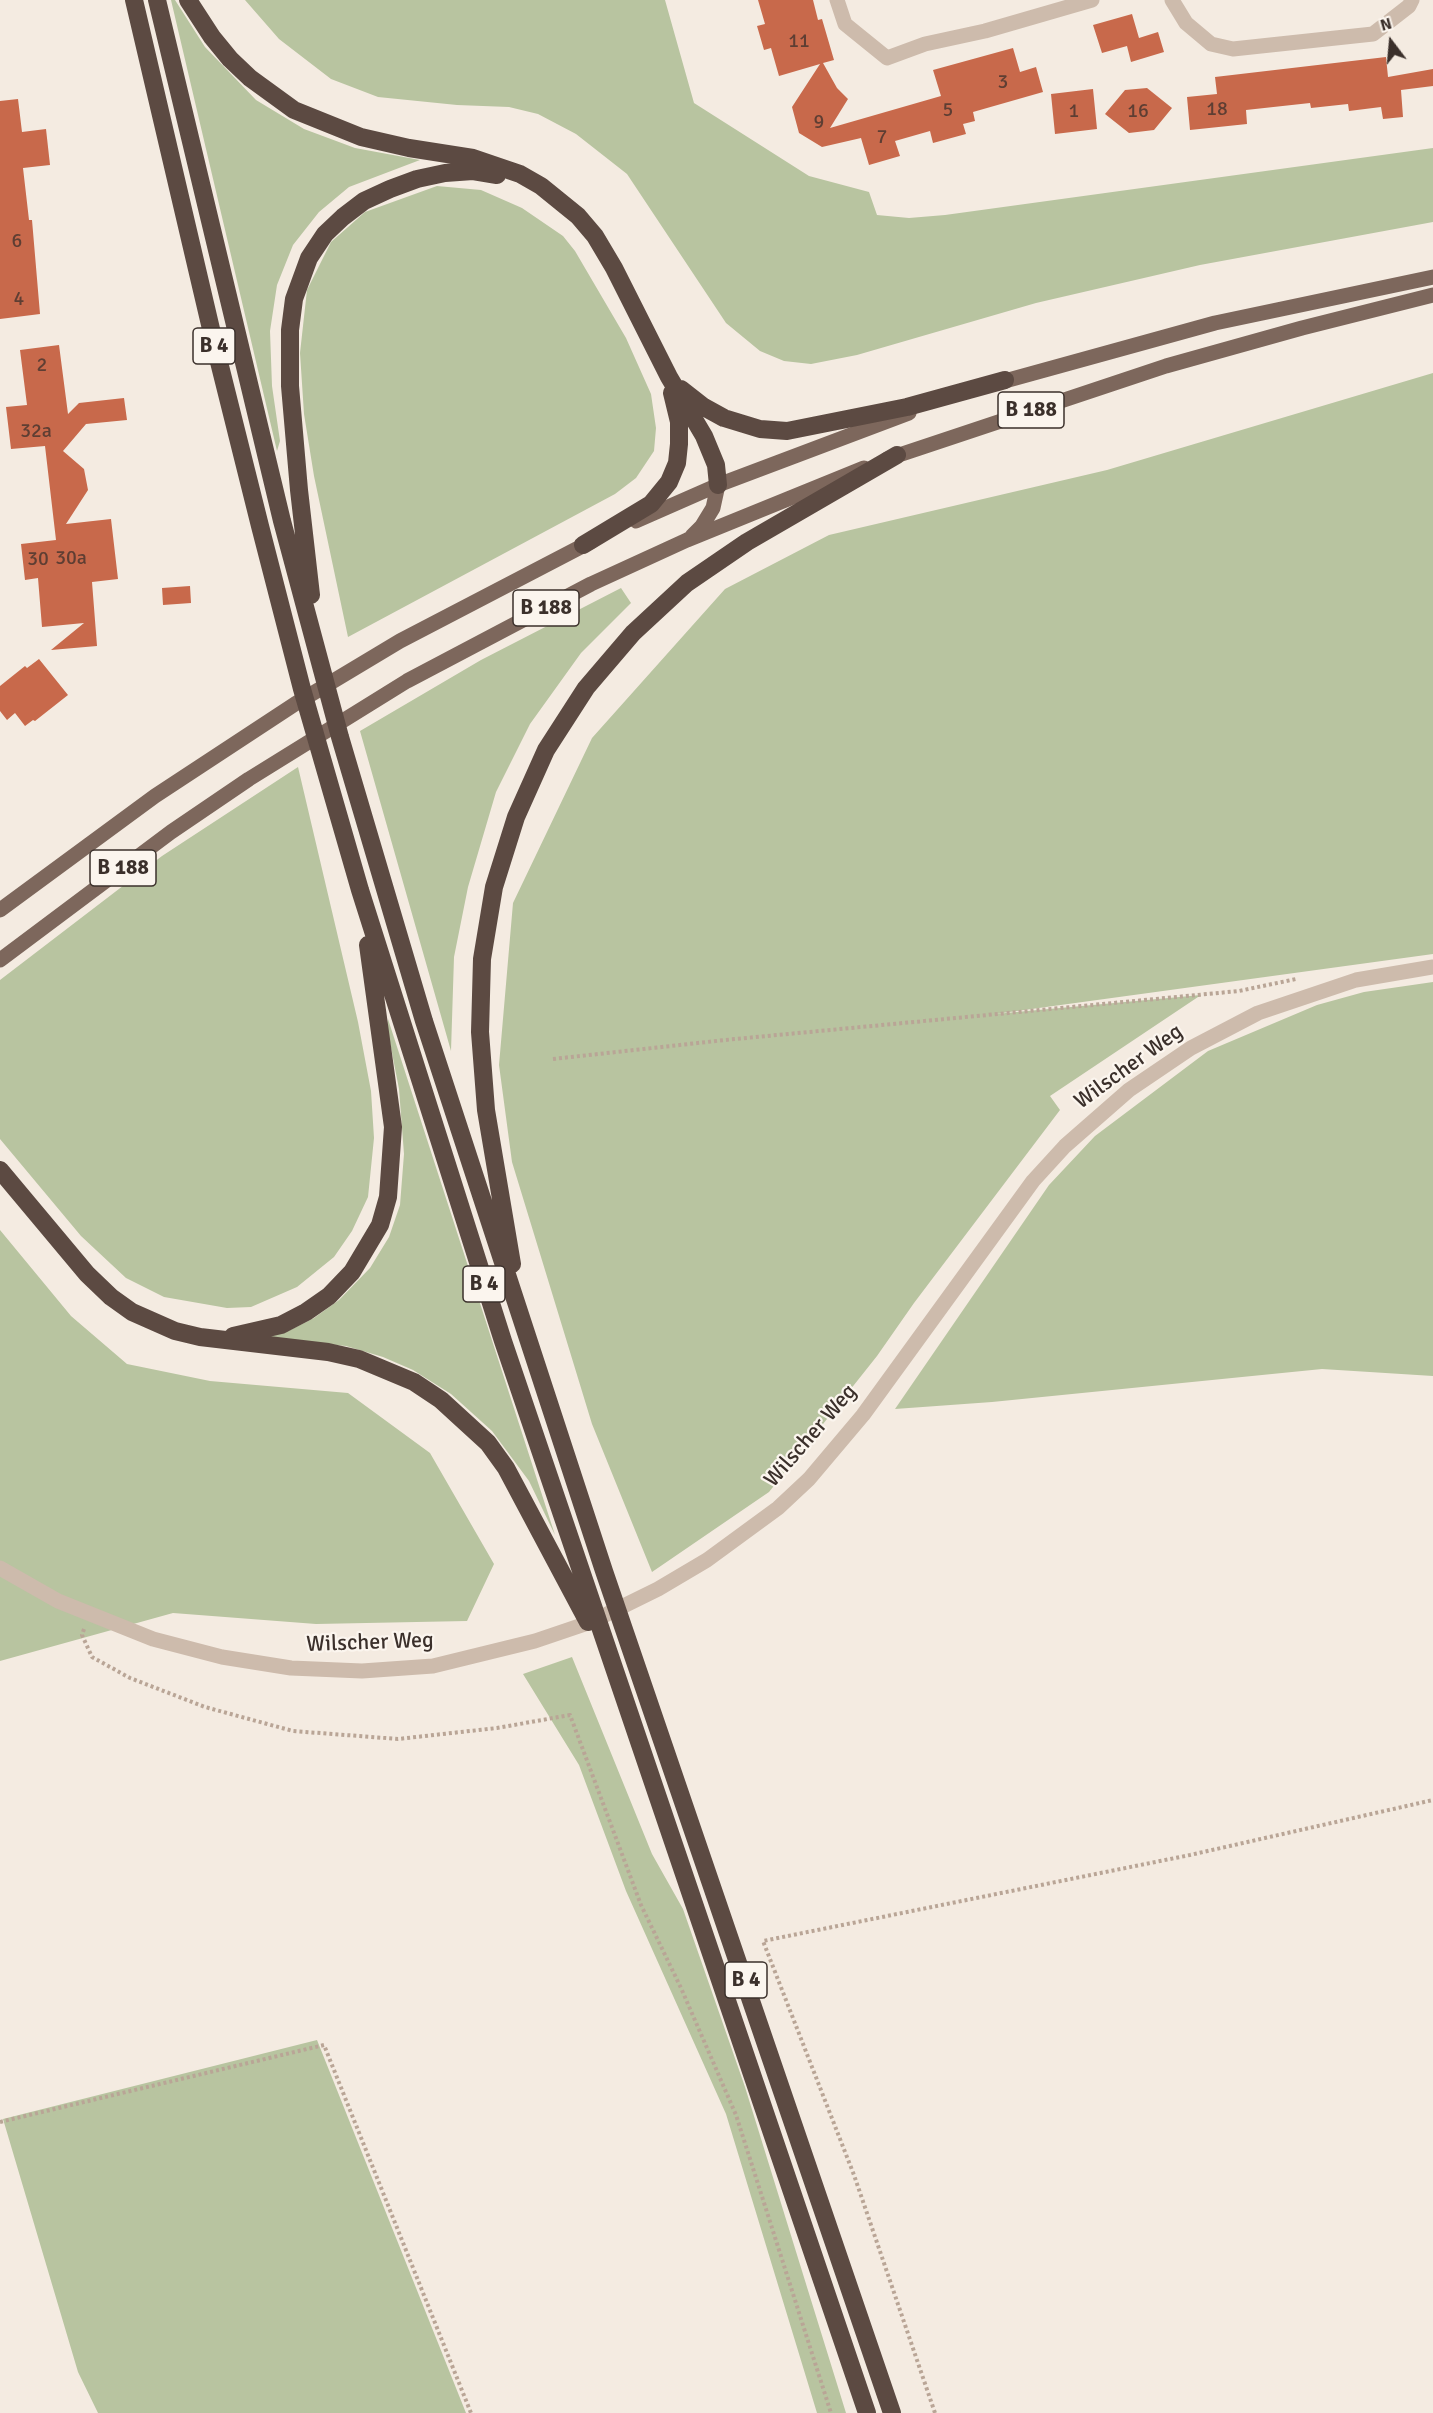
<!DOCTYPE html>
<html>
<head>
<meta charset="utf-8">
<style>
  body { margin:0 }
  #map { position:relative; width:1433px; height:2413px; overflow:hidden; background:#f4ebe1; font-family:Signika,sans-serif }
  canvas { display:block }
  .north { position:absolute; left:1361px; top:12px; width:60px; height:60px; -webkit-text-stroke:4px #fbf5ee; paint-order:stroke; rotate:344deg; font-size:16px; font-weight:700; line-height:24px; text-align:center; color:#3b302b }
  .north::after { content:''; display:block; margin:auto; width:21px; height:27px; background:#3b302b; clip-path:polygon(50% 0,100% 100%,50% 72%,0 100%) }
</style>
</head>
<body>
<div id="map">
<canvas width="1433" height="2413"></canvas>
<div class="north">N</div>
</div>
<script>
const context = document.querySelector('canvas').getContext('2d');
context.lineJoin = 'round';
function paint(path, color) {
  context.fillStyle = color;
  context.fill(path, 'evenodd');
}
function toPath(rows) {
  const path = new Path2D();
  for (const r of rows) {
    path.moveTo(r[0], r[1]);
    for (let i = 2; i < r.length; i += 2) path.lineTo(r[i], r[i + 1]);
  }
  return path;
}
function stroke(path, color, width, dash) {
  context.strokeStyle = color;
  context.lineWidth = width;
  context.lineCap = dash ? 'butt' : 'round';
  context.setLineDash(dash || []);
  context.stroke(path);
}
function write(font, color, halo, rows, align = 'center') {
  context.font = font + ' Signika,sans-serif';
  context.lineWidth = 4.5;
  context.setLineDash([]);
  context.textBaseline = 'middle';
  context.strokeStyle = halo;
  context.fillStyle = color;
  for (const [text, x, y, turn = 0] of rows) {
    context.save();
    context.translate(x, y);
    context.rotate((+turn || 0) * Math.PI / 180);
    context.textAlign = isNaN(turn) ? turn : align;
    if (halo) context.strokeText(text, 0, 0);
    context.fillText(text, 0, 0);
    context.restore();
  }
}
paint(toPath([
  [171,0,175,0,205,47,256,100,304,129,355,148,420,160,349,187,319,212,293,245,277,285,270,331,272,386,280,441,277,451],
  [245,0,665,0,694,103,809,176,869,192,877,215,909,218,945,215,1433,148,1433,222,1200,265,1036,303,857,355,811,364,784,361,760,351,726,323,627,174,576,134,538,114,509,107,457,105,378,97,331,79,279,39],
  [437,186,481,190,522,208,563,236,575,251,626,338,651,394,656,428,654,451,636,478,615,494,348,637,314,476,304,414,300,353,307,290,331,242,365,212],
  [1433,373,1433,954,995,1014,1201,995,1050,1096,1060,1110,914,1303,877,1356,769,1492,652,1572,592,1424,512,1162,499,1065,513,903,592,738,725,589,829,535,1107,470],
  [621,588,631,603,581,653,530,724,496,792,468,887,454,957,451,1051,360,731,481,660],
  [298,767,358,1022,371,1091,374,1138,368,1197,352,1231,334,1257,297,1287,251,1307,227,1308,164,1297,126,1278,81,1236,0,1139,0,980,162,856],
  [1433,982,1433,1376,1322,1369,992,1402,895,1409,1049,1185,1095,1136,1208,1051,1317,1005,1364,992],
  [388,1019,555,1535,529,1481,492,1431,451,1394,413,1370,383,1357,346,1346,261,1337,290,1330,314,1318,339,1300,370,1268,389,1237,400,1205,404,1154,399,1089,387,1027],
  [0,1230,71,1316,127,1364,210,1381,348,1393,430,1453,494,1564,467,1621,316,1624,173,1613,0,1661],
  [572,1657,652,1854,683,1909,745,2087,846,2413,817,2413,726,2114,626,1891,579,1765,523,1674],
  [317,2040,466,2413,98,2413,78,2372,3,2119]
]), '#b8c4a0');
paint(toPath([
  [758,0,813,0,818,20,822,19,834,60,823,63,837,88,848,99,830,128,941,96,933,70,1013,48,1020,72,1036,67,1043,92,973,112,975,121,963,124,966,134,933,143,930,131,895,141,900,156,869,165,861,138,822,147,799,133,792,107,820,64,779,76,771,48,764,50,757,26,765,24],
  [1132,14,1139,38,1158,32,1164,52,1131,62,1127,46,1102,53,1093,25],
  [1386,57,1388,77,1433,69,1433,86,1401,90,1403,117,1383,119,1381,107,1349,111,1348,104,1311,108,1310,103,1246,110,1247,124,1190,130,1187,97,1217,94,1215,77],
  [1147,88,1172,108,1154,130,1129,133,1105,114,1125,90],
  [1093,89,1097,129,1055,134,1051,94],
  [18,99,22,132,46,129,50,165,23,168,29,220,32,220,40,314,0,319,0,101],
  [59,345,68,414,79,403,124,398,127,420,86,424,63,451,84,469,88,490,66,524,111,519,118,579,92,582,97,646,51,650,84,623,42,627,38,578,25,580,21,544,56,540,45,446,11,449,6,407,27,405,20,350],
  [190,586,191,603,163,605,162,588],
  [39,659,68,695,35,721,33,720,25,726,15,713,7,720,0,711,0,686,25,666,27,668]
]), '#c8694b');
stroke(toPath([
  [553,1059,725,1040,1239,991,1296,979],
  [84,1629,82,1635,92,1657,130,1678,205,1707,293,1731,398,1739,497,1728,570,1715,641,1905,681,1988,736,2115,831,2413],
  [0,2122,324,2045,471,2413],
  [935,2413,854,2175,763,1941,1190,1855,1433,1800]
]), '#b9a596', 4, [3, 3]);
stroke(toPath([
  [837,0,845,24,887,58,925,44,985,31,1092,0],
  [1172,0,1186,23,1211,44,1233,49,1373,34,1409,6,1412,0],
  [0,1568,58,1601,153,1639,222,1657,291,1668,362,1671,433,1666,535,1641,591,1622,658,1589,707,1560,778,1508,809,1479,863,1415,1033,1181,1065,1146,1129,1090,1191,1048,1258,1013,1356,980,1433,967]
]), '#cdbbac', 15);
stroke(toPath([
  [994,384,1215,323,1433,277],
  [887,459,1166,366,1302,328,1433,295],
  [636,521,718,485,909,413],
  [692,536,702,526,713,508,718,485],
  [0,910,155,796,295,704,400,641,592,541],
  [0,960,171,832,249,779,407,681,591,584,687,540,864,468]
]), '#7d675c', 15);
stroke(toPath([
  [134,0,215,346,260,526,302,689,360,890,503,1341,867,2413],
  [157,0,282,521,340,737,424,1021,604,1571,892,2413],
  [188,0,212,37,230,59,250,78,294,110,361,137,409,148,473,158,520,174,541,186,578,216,595,236,614,268,669,377,704,436,716,465,718,485],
  [681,389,704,407,724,418,760,429,787,431,907,407,1005,380],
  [583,545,651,504,669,482,677,463,679,444,679,422,672,393],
  [311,595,299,490,290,386,290,330,294,299,309,258,325,234,343,217,364,201,390,189,417,179,445,173,473,171,497,175],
  [0,1170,87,1274,111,1297,132,1312,175,1331,200,1337,328,1352,359,1359,414,1382,441,1400,488,1443,506,1468,588,1622],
  [512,1264,486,1110,480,1032,482,959,494,887,516,817,546,750,586,688,633,633,687,583,747,542,897,455],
  [233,1336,281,1325,306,1312,329,1296,352,1272,380,1225,388,1197,393,1127,368,945]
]), '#5c4a42', 18);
write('20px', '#5e3e33', null, [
  ["11",799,42],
  ["3",1003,83],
  ["18",1217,110],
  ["5",948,111],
  ["1",1074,112],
  ["16",1138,112],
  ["9",819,123],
  ["7",882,138],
  ["6",17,242],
  ["4",19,300],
  ["2",42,366],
  ["32a",36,432],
  ["30a",71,559],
  ["30",38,560]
]);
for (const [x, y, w] of [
  [214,346,42],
  [1031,410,66],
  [546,608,66],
  [123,868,66],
  [484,1284,42],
  [746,1980,42]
]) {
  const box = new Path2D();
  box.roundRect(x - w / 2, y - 18, w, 36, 4.5);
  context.fillStyle = '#fbf5ee';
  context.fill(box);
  stroke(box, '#3b302b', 1.5);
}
write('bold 21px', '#3b302b', null, [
  ["B 4",214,346],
  ["B 188",1031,410],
  ["B 188",546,608],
  ["B 188",123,868],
  ["B 4",484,1284],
  ["B 4",746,1980]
]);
write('22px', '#3b302b', '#fbf5ee', [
  ["Wilscher Weg",1129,1067,-36],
  ["Wilscher Weg",811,1436,-49],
  ["Wilscher Weg",370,1643,-2]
]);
</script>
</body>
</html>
